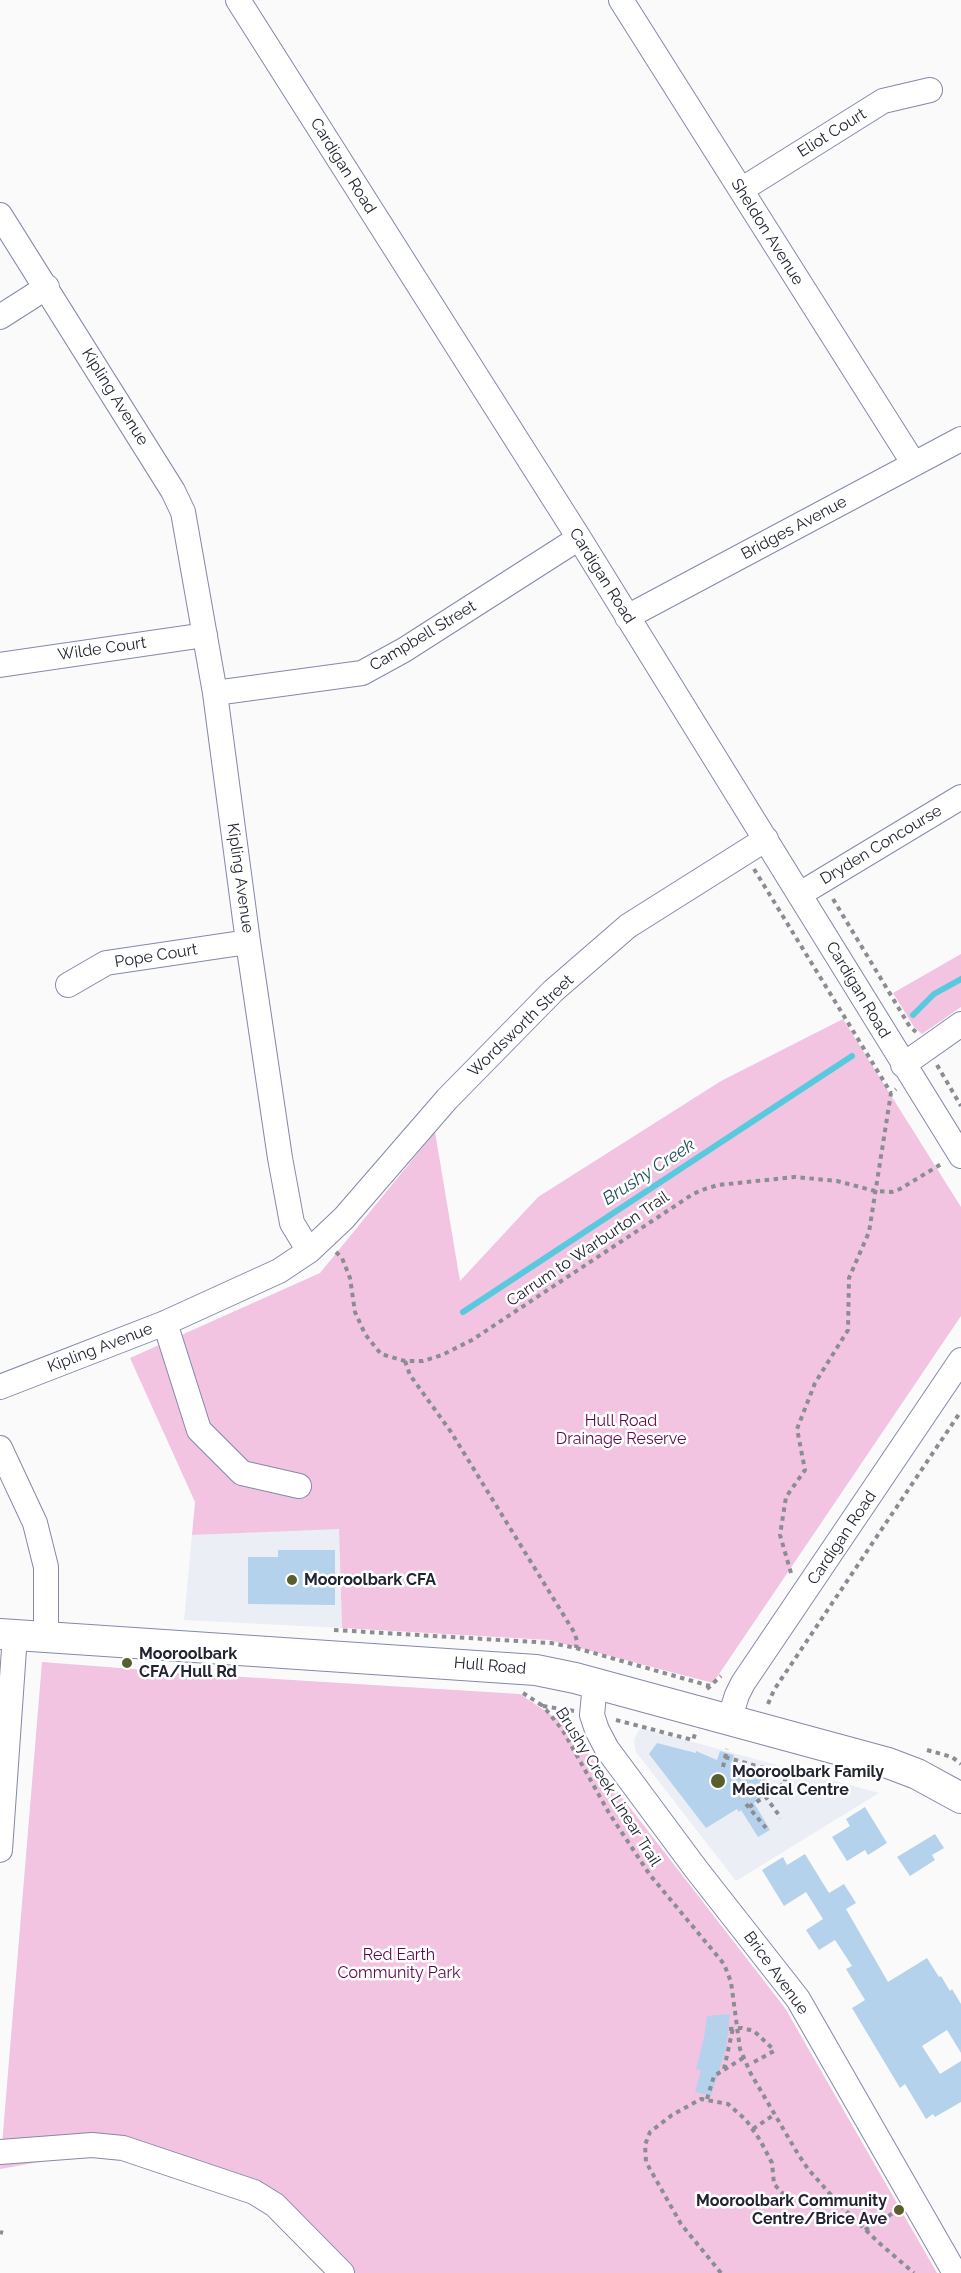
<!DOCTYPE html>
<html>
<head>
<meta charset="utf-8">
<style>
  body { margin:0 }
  canvas { display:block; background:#fafafa }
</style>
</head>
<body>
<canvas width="961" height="2273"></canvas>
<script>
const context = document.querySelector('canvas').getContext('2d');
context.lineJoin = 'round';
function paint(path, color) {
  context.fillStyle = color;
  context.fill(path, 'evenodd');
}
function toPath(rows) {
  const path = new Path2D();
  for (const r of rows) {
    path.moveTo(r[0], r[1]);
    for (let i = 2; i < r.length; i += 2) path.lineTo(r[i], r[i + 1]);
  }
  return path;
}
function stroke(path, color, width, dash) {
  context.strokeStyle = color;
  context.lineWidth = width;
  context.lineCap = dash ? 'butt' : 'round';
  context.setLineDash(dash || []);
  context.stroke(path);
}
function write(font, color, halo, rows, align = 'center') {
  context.font = font + ' Raleway,sans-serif';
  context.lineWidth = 5;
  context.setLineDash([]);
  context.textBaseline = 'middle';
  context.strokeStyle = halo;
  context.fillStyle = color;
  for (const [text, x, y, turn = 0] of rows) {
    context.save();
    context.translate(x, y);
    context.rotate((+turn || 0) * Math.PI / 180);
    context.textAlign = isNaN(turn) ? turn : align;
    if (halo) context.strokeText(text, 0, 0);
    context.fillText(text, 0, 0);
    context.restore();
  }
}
paint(toPath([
  [339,1528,342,1628,184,1620,192,1535],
  [642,1728,879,1793,736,1881,636,1752,634,1740,638,1731]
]), '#eceef6');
paint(toPath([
  [961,954,961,1007,922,1034,914,1027,893,993],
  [843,1019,961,1207,961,1316,713,1683,549,1640,342,1628,339,1529,192,1535,195,1502,130,1358,320,1273,435,1132,460,1281,538,1197,721,1081],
  [42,1662,211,1675,520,1694,566,1725,785,2008,937,2273,333,2273,256,2200,95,2152,0,2169]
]), '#f2c4e1');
stroke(toPath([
  [913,1015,934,994,961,979],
  [463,1312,852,1056]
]), '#59c9de', 6);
paint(toPath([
  [278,1550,335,1550,335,1605,248,1604,248,1557,278,1557],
  [657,1743,696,1753,696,1751,717,1760,720,1751,734,1755,731,1764,754,1767,753,1769,765,1773,768,1794,754,1803,770,1830,758,1837,741,1810,739,1812,737,1809,706,1828,649,1754],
  [865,1807,887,1843,868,1855,865,1850,847,1861,832,1837,850,1826,846,1819],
  [935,1834,944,1848,932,1855,935,1860,910,1876,897,1857],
  [805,1854,829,1893,844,1884,856,1903,846,1909,888,1982,927,1958,939,1977,941,1976,950,1991,952,1989,961,2004,961,2053,947,2030,922,2046,940,2074,961,2061,961,2102,935,2117,933,2114,926,2119,905,2084,900,2088,852,2008,865,2000,846,1969,852,1966,835,1940,819,1950,806,1930,823,1919,806,1892,784,1906,762,1870,783,1857,787,1865],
  [730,2014,726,2049,711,2096,695,2092,701,2070,696,2069,704,2038,707,2016]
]), '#b5d2ec');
const minor = toPath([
  [238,0,579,538,961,1156],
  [621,0,914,464],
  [741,190,883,101,930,90],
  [0,215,173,491,183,512,215,693,248,942,280,1158,292,1223,309,1251],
  [0,317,47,287],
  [627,617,961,439],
  [0,665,205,635],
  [215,693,362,673,404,650,579,538],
  [800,894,961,797],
  [68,985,106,963,248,942],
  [903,1065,961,1024],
  [165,1323,199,1430,242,1473,299,1486],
  [0,1387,165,1323,279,1271,309,1251,344,1218,447,1099,553,991,628,926,766,839],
  [0,1448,35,1523,46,1567,46,1637],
  [595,1684,592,1715,597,1730,607,1749,696,1869,798,1999,955,2273],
  [729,1720,737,1695,743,1683,961,1360],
  [0,1850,15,1635],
  [0,2152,92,2145,123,2148,254,2192,275,2205,342,2273]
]);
const major = toPath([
  [0,1634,536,1670,575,1678,888,1763,917,1774,961,1798]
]);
stroke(minor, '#8389a9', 26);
stroke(major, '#8389a9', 32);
stroke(toPath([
  [754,869,891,1093],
  [833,899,910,1027,916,1032],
  [937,1065,961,1106],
  [336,1252,342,1258,350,1278,355,1312,365,1334,381,1354,405,1361,423,1361,442,1355,472,1340,693,1194,705,1189,718,1185,795,1177,837,1181,875,1191,892,1192,900,1189,943,1163],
  [405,1361,410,1375,451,1432,574,1632,577,1641,576,1648],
  [791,1573,780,1535,786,1497,805,1470,797,1429,815,1383,848,1330,849,1278,869,1232,891,1093,896,1089],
  [334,1630,551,1643,576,1648,710,1686],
  [707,1689,721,1676],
  [523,1693,543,1706],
  [768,1704,774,1690,961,1411],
  [574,1711,543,1706,562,1729,609,1813,650,1875,724,1964,731,1982,740,2049,751,2074,798,2154,808,2169,840,2205,878,2242,914,2273],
  [616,1720,693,1740,695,1734],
  [927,1750,952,1757,961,1764],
  [725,1757,778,1772,785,1778,785,1783,749,1807],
  [723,1767,727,1749],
  [765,1796,781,1818],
  [746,1804,766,1828],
  [729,2029,742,2028,754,2031,773,2049],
  [754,2062,774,2051],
  [724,2069,733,2028],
  [707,2099,714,2076,743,2058],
  [753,2129,775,2114],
  [865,2230,895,2212],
  [0,2232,3,2233],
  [721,2273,681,2224,646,2162,645,2145,650,2132,672,2115,701,2099,728,2104,746,2120,760,2140,772,2163,774,2184,786,2197,788,2205]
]), '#8b8d93', 4, [4.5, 4.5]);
stroke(minor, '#fff', 24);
stroke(major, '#fff', 30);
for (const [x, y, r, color] of [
  [292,1580,6,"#585e2c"],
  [127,1663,6,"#585e2c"],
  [718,1781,8,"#585e2c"],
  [899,2210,6,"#585e2c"]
]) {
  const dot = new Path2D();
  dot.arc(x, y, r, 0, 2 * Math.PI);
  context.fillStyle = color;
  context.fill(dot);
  stroke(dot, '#fff', 2);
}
write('16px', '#222531', '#fff', [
  ["Eliot Court",832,133,-32],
  ["Cardigan Road",343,166,58],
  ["Sheldon Avenue",767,232,58],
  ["Kipling Avenue",115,397,58],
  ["Bridges Avenue",794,528,-28],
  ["Cardigan Road",602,576,58],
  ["Campbell Street",423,636,-31],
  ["Wilde Court",102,649,-8],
  ["Dryden Concourse",881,845,-31],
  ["Kipling Avenue",240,878,82],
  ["Pope Court",156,956,-9],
  ["Cardigan Road",858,990,59],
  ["Wordsworth Street",521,1026,-44],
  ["Carrum to Warburton Trail",588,1249,-34],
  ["Kipling Avenue",100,1348,-21],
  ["Cardigan Road",842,1538,-56],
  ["Hull Road",490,1666,5],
  ["Brushy Creek Linear Trail",608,1787,58],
  ["Brice Avenue",776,1973,54]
]);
write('16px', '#5f084b', '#fff', [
  ["Hull Road",621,1421],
  ["Drainage Reserve",621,1439],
  ["Red Earth",399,1955],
  ["Community Park",399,1973]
]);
write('bold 16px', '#222531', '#fff', [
  ["Mooroolbark CFA",304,1580],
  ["Mooroolbark",139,1654],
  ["CFA/Hull Rd",139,1672],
  ["Mooroolbark Family",732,1772],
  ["Medical Centre",732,1790],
  ["Mooroolbark Community",887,2201,"right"],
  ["Centre/Brice Ave",887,2219,"right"]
], 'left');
write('italic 18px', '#21525b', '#fff', [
  ["Brushy Creek",649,1172,-33]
]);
</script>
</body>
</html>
